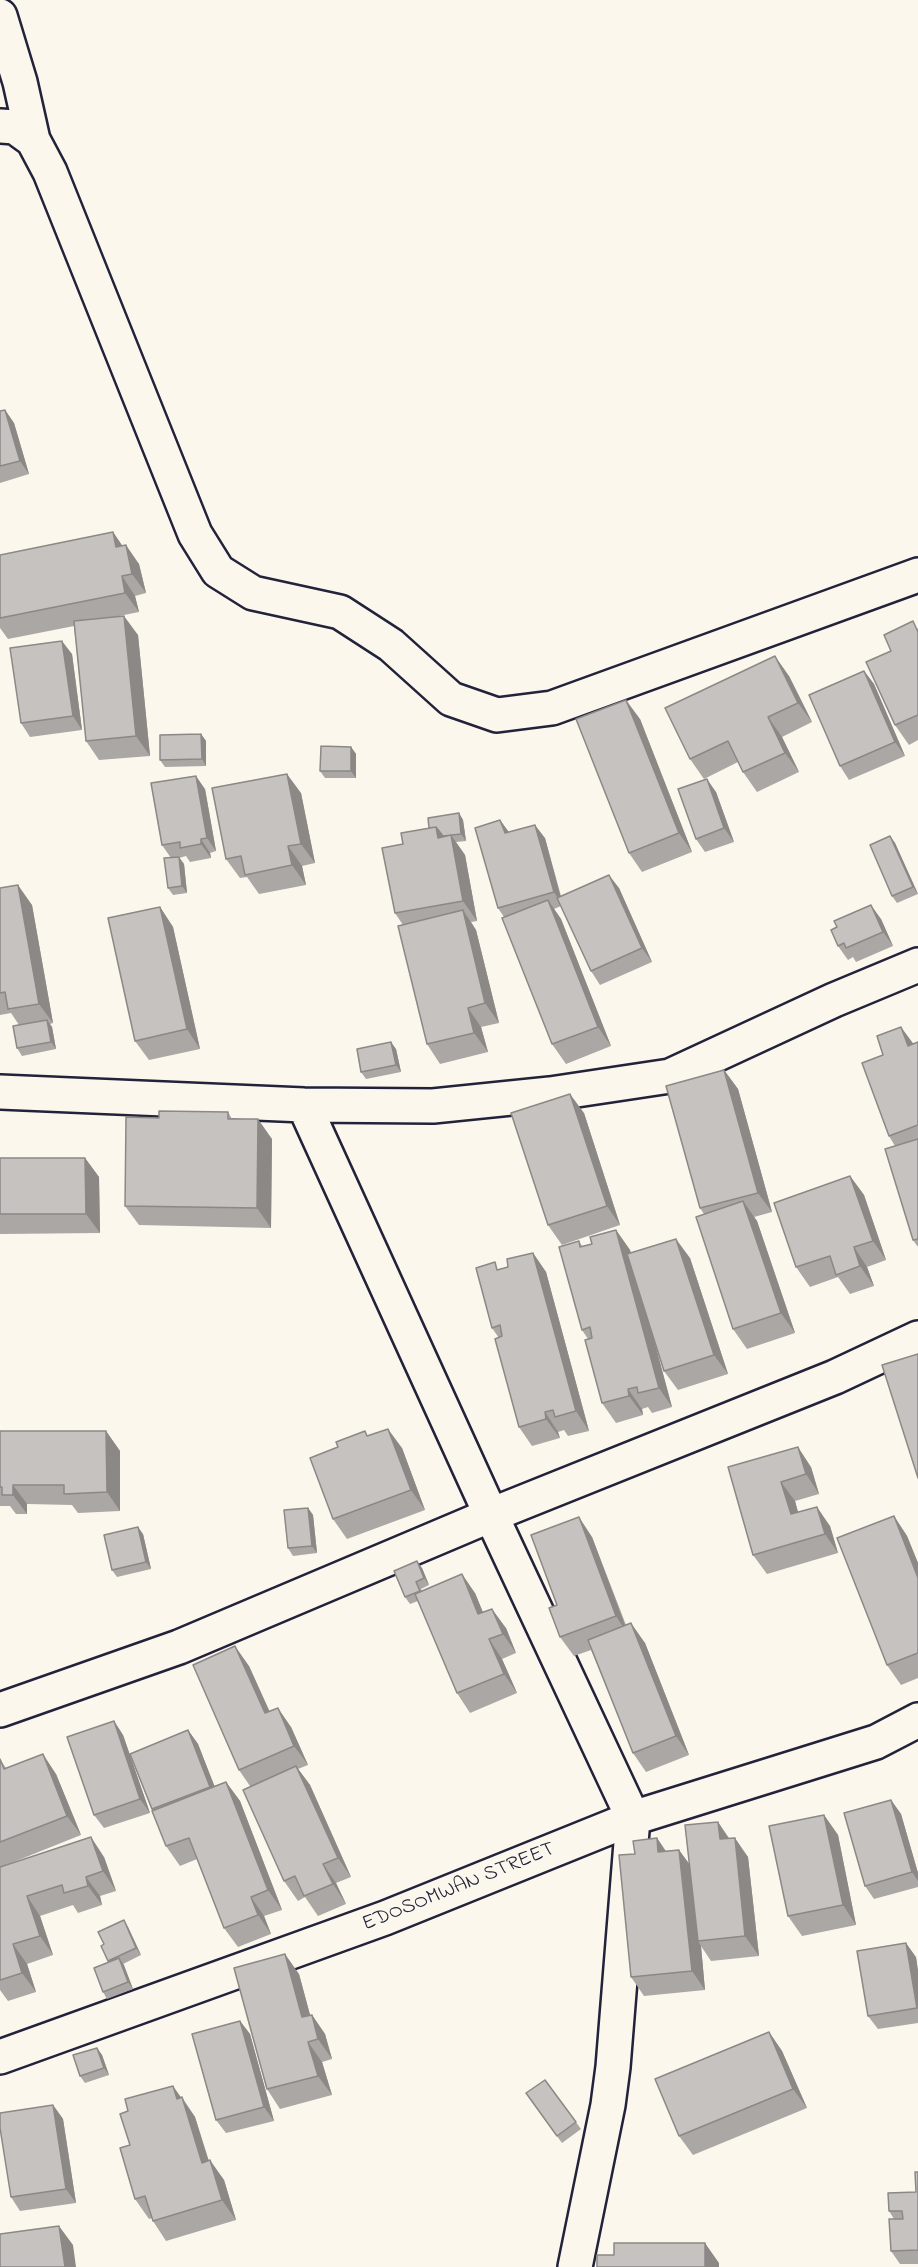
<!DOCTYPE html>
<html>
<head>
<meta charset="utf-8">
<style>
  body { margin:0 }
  canvas { display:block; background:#fbf7ec }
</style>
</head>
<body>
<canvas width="918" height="2267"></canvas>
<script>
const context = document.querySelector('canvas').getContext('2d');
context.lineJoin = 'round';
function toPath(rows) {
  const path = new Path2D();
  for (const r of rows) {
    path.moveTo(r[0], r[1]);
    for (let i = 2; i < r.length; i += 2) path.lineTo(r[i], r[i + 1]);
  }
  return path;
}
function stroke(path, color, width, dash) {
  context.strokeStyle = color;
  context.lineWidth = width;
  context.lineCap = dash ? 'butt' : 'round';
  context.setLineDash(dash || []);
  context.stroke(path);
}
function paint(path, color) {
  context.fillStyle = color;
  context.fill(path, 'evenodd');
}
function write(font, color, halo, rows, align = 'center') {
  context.font = font + ' "Indie Flower",sans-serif';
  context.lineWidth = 5;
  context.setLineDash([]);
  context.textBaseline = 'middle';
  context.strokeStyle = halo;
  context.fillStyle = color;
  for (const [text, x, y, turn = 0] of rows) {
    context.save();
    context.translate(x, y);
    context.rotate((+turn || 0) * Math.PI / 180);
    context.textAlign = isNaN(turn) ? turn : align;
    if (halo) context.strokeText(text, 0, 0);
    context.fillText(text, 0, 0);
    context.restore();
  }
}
const street = toPath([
  [0,16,20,82,33,140],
  [0,126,15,127,33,140,50,172,195,534,218,571,253,593,340,612,391,645,451,699,497,715,552,708,918,575],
  [0,1092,304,1105,433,1106,550,1094,670,1076,834,1000,918,965],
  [304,1105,491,1515,633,1818,613,2067,608,2105,575,2267],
  [0,1710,179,1647,491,1515,835,1377,918,1338],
  [0,2057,385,1918,633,1818,876,1742,918,1720]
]);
stroke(street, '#22223b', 38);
stroke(street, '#fbf7ec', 33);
paint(toPath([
  [5,410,14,423,29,474,0,483,0,411],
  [113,532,122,546,139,564,146,593,135,596,139,612,119,616,138,635,150,756,99,760,86,741,74,626,8,639,0,628,0,555],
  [918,628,918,740,909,745,895,725,891,651],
  [72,654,82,730,30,737,21,723],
  [864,671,874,684,905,756,849,780,840,766],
  [789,676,812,722,782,737,799,772,757,792,743,772,738,762,704,779,690,759],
  [640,719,692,852,642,872,629,853],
  [201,734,206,741,206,766,165,767,160,760],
  [351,747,356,754,356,778,325,778,320,771],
  [205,789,216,851,210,853,211,858,190,862,186,856,179,858,184,864,187,893,173,895,168,888,171,858,162,845],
  [716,792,734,842,705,852,696,839],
  [301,793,315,863,302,866,306,885,259,894,247,877,240,878,226,859],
  [459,813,463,820,466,841,456,842,465,855,477,921,471,922,476,930,499,1023,481,1027,488,1052,440,1064,427,1044,403,925,395,913,403,844,429,828],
  [500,820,509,832,545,838,561,896,619,888,652,962,600,985,591,971,561,906,554,909,561,919,611,1046,566,1064,552,1044,504,917,498,908],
  [890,836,895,843,918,894,897,903,892,896],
  [0,888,32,905,53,1023,50,1024,52,1027,56,1049,22,1056,17,1048,19,1025,11,1013,0,1015],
  [160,907,173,927,200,1049,149,1060,135,1041],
  [881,919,893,946,856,962,853,957,848,960,838,946],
  [918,1042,918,1247,913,1240,895,1146,889,1136,913,1044],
  [396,1049,401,1072,366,1079,361,1072],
  [724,1070,738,1089,772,1212,754,1217,757,1221,795,1333,747,1349,733,1329,704,1214,700,1208],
  [228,1112,232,1119,272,1139,271,1228,139,1225,125,1206,159,1118],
  [584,1113,620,1225,562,1245,548,1225],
  [0,1158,85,1158,99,1177,100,1233,0,1234],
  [850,1176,864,1195,886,1260,867,1267,874,1286,850,1294,838,1277,810,1287,796,1267],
  [616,1230,630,1250,631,1253,690,1258,728,1374,678,1390,664,1371,652,1334,672,1407,652,1413,648,1407,642,1409,643,1415,616,1423,602,1403,588,1339,582,1330,579,1241,582,1246,592,1244],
  [533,1253,546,1272,589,1431,568,1436,564,1430,558,1432,560,1438,532,1446,519,1427,499,1338,492,1328,500,1269,508,1267],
  [0,1431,106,1431,120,1451,120,1511,78,1513,72,1505,27,1504,27,1514,16,1514,10,1506,0,1506],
  [368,1436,402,1448,425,1510,347,1539,333,1519],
  [728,1467,811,1467,819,1494,795,1501,798,1512,830,1526,838,1553,767,1574,753,1555],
  [308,1508,313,1515,317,1553,293,1556,288,1548],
  [894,1516,907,1536,918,1563,918,1678,901,1685,887,1665],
  [143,1534,151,1569,117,1577,112,1570],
  [592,1537,626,1625,645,1643,689,1755,646,1772,633,1753,591,1650,574,1656,560,1637,557,1605],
  [422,1568,429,1585,421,1589,422,1591,475,1593,483,1613,506,1628,516,1653,502,1659,517,1693,470,1713,457,1693,418,1601,410,1604,405,1597],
  [249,1666,270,1712,291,1727,308,1765,298,1769,310,1785,351,1877,336,1883,346,1904,318,1916,305,1897,298,1901,284,1881,250,1786,239,1770],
  [114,1721,123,1735,150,1813,104,1828,94,1815],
  [188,1730,198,1744,214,1786,226,1782,240,1801,282,1910,264,1916,271,1934,238,1947,224,1928,197,1859,180,1866,166,1846,130,1754],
  [0,1759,6,1768,56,1774,81,1835,1,1867,104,1857,116,1891,100,1896,102,1905,78,1913,73,1905,40,1916,53,1955,27,1964,36,1992,8,2001,0,1990],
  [891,1800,901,1814,918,1873,918,1887,874,1899,865,1886],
  [824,1815,838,1835,856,1925,802,1936,788,1916],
  [718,1822,729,1838,748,1857,759,1956,711,1961,701,1946,705,1990,644,1996,631,1977,657,1838,666,1851,679,1850,689,1864],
  [128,1927,141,1955,123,1964,133,1989,107,1999,103,1992,109,1962,101,1946],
  [916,1957,918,1971,918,2023,878,2029,868,2016],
  [299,1974,310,2015,312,2015,325,2034,332,2059,322,2062,332,2095,280,2109,267,2089],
  [240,2021,250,2034,274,2121,226,2133,216,2120],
  [769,2032,782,2051,807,2108,693,2155,679,2136],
  [97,2048,102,2055,109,2075,85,2083,80,2076],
  [545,2080,581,2129,562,2143,526,2093],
  [182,2097,195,2117,209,2161,224,2180,236,2220,166,2241,153,2221,152,2218,149,2219,135,2199,130,2145],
  [53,2105,63,2119,76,2203,20,2211,11,2197],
  [918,2172,918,2264,900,2264,891,2251,894,2219,889,2211,916,2192]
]), '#aaa7a5');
paint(toPath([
  [5,410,14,423,29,474,20,461],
  [113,532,126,551,116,547],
  [126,545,139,564,146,593,132,574],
  [122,576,135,596,139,612,125,593],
  [124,616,138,635,150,756,136,736],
  [62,641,72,654,82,730,73,716],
  [775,656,789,676,812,722,798,703],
  [864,671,874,684,905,756,895,742],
  [626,700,640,719,692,852,679,833],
  [768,717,782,737,799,772,785,753],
  [201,734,206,741,206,766,202,759],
  [351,747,356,754,356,778,351,771],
  [287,774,301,793,315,863,301,844],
  [196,776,205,789,216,851,207,838],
  [707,779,716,792,734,842,724,828],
  [459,813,463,820,466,841,461,834],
  [500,820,510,834,505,833],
  [535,825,545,838,563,906,554,892],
  [436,827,450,846,438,838],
  [451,835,465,855,477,921,463,901],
  [890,836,895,843,918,894,913,887],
  [201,839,210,853,211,858,201,844],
  [288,846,302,866,306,885,292,865],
  [179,857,184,864,187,893,182,886],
  [609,875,619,888,652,962,642,948],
  [18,885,32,905,53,1023,39,1004],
  [548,900,561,919,611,1046,598,1027],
  [871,905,881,919,893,946,883,932],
  [160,907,173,927,200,1049,187,1029],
  [463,910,476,930,499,1023,485,1003],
  [468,1008,481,1027,488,1052,474,1033],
  [47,1020,52,1027,56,1049,51,1042],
  [901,1027,915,1046,908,1046],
  [391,1042,396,1049,401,1072,396,1065],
  [724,1070,738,1089,772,1212,758,1193],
  [570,1094,584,1113,620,1225,607,1206],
  [258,1119,272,1139,271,1228,257,1208],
  [85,1158,99,1177,100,1233,86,1214],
  [850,1176,864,1195,886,1260,873,1241],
  [743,1201,757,1221,795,1333,781,1313],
  [616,1230,630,1250,672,1407,659,1388],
  [676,1239,690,1258,728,1374,714,1355],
  [854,1247,867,1267,874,1286,860,1266],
  [533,1253,546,1272,589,1431,576,1411],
  [628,1389,642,1409,643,1415,629,1396],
  [545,1412,558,1432,560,1438,546,1419],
  [388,1429,402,1448,425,1510,411,1490],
  [106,1431,120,1451,120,1511,107,1492],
  [798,1447,811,1467,819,1494,806,1474],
  [781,1482,795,1501,804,1534,791,1514],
  [13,1485,27,1504,27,1514,13,1495],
  [817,1507,830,1526,838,1553,825,1534],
  [308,1508,313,1515,317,1553,312,1546],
  [894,1516,907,1536,918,1563,918,1578],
  [579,1517,592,1537,629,1636,616,1616],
  [138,1527,143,1534,151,1569,146,1562],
  [417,1561,422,1568,429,1585,424,1578],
  [462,1574,475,1593,492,1634,478,1614],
  [492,1609,506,1628,516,1653,503,1634],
  [631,1623,645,1643,689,1755,676,1736],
  [489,1639,502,1659,517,1693,504,1674],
  [235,1646,249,1666,279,1733,265,1713],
  [278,1708,291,1727,308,1765,294,1746],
  [114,1721,123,1735,150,1813,140,1799],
  [188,1730,198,1744,220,1800,210,1787],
  [43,1754,56,1774,81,1835,67,1816],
  [296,1766,310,1785,351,1877,338,1858],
  [226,1782,240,1801,282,1910,268,1890],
  [891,1800,901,1814,918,1873,918,1881,912,1872],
  [824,1815,838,1835,856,1925,843,1905],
  [718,1822,731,1842,720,1839],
  [91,1837,104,1857,116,1891,103,1871],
  [657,1838,670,1858,658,1852],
  [735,1838,748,1857,759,1956,745,1936],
  [679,1850,693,1869,698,1941,701,1946,705,1990,692,1971],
  [323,1864,336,1883,346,1904,333,1884],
  [86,1877,100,1896,102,1905,88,1886],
  [27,1896,40,1916,53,1955,40,1936],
  [251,1897,264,1916,271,1934,258,1915],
  [124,1920,128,1927,141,1955,136,1948],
  [906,1943,916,1957,918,1971,918,2009],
  [13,1944,27,1964,36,1992,22,1973],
  [285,1954,299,1974,316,2037,302,2017],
  [119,1958,124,1965,133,1989,128,1982],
  [312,2015,325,2034,332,2059,318,2039],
  [240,2021,250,2034,274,2121,264,2107],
  [769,2032,782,2051,807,2108,793,2089],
  [308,2042,322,2062,332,2095,318,2076],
  [97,2048,102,2055,109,2075,104,2068],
  [173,2086,195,2117,215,2182,202,2163,177,2099],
  [53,2105,63,2119,76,2203,66,2189],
  [210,2160,224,2180,236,2220,222,2200],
  [59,2226,73,2245,76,2267,65,2267],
  [705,2243,719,2263,719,2267,705,2267]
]), '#8b8886');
const building = toPath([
  [5,410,20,461,0,466,0,411,5,410],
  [113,532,116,547,126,545,132,574,122,576,125,593,0,618,0,555,113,532],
  [124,616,136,736,86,741,74,621,124,616],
  [913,621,918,632,918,715,895,725,866,662,891,651,884,635,913,621],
  [62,641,73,716,21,723,10,648,62,641],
  [775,656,798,703,768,717,785,753,743,772,728,741,690,759,665,708,775,656],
  [864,671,895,742,840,766,809,695,864,671],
  [626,700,679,833,629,853,576,719,626,700],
  [201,734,202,759,160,760,160,735,201,734],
  [321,746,351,747,351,771,320,771,321,746],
  [287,774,301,844,288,846,292,865,245,875,241,856,226,859,212,788,287,774],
  [196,776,207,838,201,839,201,844,180,848,180,842,162,845,151,783,196,776],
  [707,779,724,828,696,839,678,789,707,779],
  [459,813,461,834,443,836,436,827,429,828,428,818,459,813],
  [500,820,505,833,535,825,554,892,498,908,475,828,500,820],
  [436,827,438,838,451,835,463,901,395,913,382,848,403,844,401,833,436,827],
  [890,836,913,887,892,896,870,845,890,836],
  [179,857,182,886,168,888,164,858,179,857],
  [609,875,642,948,591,971,557,898,609,875],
  [18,885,39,1004,8,1009,5,992,0,993,0,888,18,885],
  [548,900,598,1027,552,1044,502,918,548,900],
  [871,905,883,932,846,948,844,943,838,946,831,930,837,927,834,921,871,905],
  [160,907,187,1029,135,1041,108,918,160,907],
  [463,910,485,1003,468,1008,474,1033,427,1044,398,926,463,910],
  [47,1020,51,1042,17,1048,13,1026,47,1020],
  [901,1027,908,1046,918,1042,918,1125,889,1136,862,1063,883,1055,877,1036,901,1027],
  [391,1042,396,1065,361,1072,357,1049,391,1042],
  [724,1070,758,1193,700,1208,666,1086,724,1070],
  [570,1094,607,1206,548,1225,511,1113,570,1094],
  [159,1111,228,1112,228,1119,258,1119,257,1208,125,1206,126,1117,159,1118,159,1111],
  [918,1139,918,1239,913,1240,885,1149,918,1139],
  [0,1158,85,1158,86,1214,0,1214,0,1158],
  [850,1176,873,1241,854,1247,860,1266,836,1275,830,1256,796,1267,774,1203,850,1176],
  [743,1201,781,1313,733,1329,696,1217,743,1201],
  [616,1230,659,1388,638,1393,637,1387,628,1389,629,1396,602,1403,585,1340,592,1338,590,1327,582,1330,559,1247,579,1241,580,1247,592,1244,590,1237,616,1230],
  [676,1239,714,1355,664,1371,627,1254,676,1239],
  [533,1253,576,1411,555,1417,553,1410,545,1412,546,1419,519,1427,495,1339,502,1336,500,1325,492,1328,476,1268,495,1262,497,1270,508,1267,507,1259,533,1253],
  [918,1354,918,1478,882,1365,918,1354],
  [388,1429,411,1490,333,1519,310,1458,338,1447,336,1442,365,1431,367,1436,388,1429],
  [0,1431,106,1431,107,1492,64,1494,64,1485,13,1485,13,1495,2,1495,2,1487,0,1487,0,1431],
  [798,1447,806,1474,781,1482,791,1514,817,1507,825,1534,753,1555,728,1467,798,1447],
  [308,1508,312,1546,288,1548,284,1510,308,1508],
  [894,1516,918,1578,918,1653,887,1665,837,1538,894,1516],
  [579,1517,616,1616,560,1637,549,1608,557,1605,531,1535,579,1517],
  [138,1527,146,1562,112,1570,104,1535,138,1527],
  [417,1561,424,1578,416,1582,420,1591,405,1597,394,1571,417,1561],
  [462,1574,478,1614,492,1609,503,1634,489,1639,504,1674,457,1693,415,1594,462,1574],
  [631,1623,676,1736,633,1753,588,1640,631,1623],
  [235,1646,265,1713,278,1708,294,1746,239,1770,193,1665,235,1646],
  [114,1721,140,1799,94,1815,67,1737,114,1721],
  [188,1730,210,1787,152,1809,130,1754,188,1730],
  [43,1754,67,1816,0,1842,0,1759,4,1769,43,1754],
  [296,1766,338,1858,323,1864,333,1884,304,1896,295,1876,284,1881,243,1790,296,1766],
  [226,1782,268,1890,251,1897,258,1915,224,1928,189,1838,166,1846,152,1811,226,1782],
  [891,1800,912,1872,865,1886,844,1813,891,1800],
  [824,1815,843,1905,788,1916,769,1826,824,1815],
  [718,1822,720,1839,735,1838,745,1936,698,1941,685,1825,718,1822],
  [91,1837,103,1871,86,1877,88,1886,64,1893,62,1885,27,1896,40,1936,13,1944,22,1973,0,1980,0,1867,91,1837],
  [657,1838,658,1852,679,1850,692,1971,631,1977,619,1855,635,1854,633,1841,657,1838],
  [124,1920,136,1948,108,1961,101,1946,104,1944,98,1932,124,1920],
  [906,1943,917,2008,868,2016,857,1951,906,1943],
  [285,1954,302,2017,312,2015,318,2039,308,2042,318,2076,267,2089,234,1968,285,1954],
  [119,1958,128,1982,103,1992,94,1968,119,1958],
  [240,2021,264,2107,216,2120,192,2034,240,2021],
  [769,2032,793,2089,679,2136,655,2079,769,2032],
  [97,2048,104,2068,80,2076,73,2055,97,2048],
  [545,2080,576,2122,557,2136,526,2093,545,2080],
  [173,2086,177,2099,182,2097,202,2163,210,2160,222,2200,153,2221,145,2196,135,2199,120,2148,130,2145,120,2114,128,2111,125,2099,173,2086],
  [53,2105,66,2189,11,2197,0,2128,0,2113,53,2105],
  [915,2172,918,2172,918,2250,891,2251,889,2219,903,2219,902,2211,889,2211,888,2193,916,2192,915,2172],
  [59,2226,65,2267,0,2267,0,2234,59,2226],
  [614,2243,705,2243,705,2267,597,2267,597,2255,614,2255,614,2243]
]);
paint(building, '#c6c2c0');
stroke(building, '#8b8886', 1.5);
write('21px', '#22223b', '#fbf7ec', [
  ["EDOSOMWAN STREET",459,1888,-22]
]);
</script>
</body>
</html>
